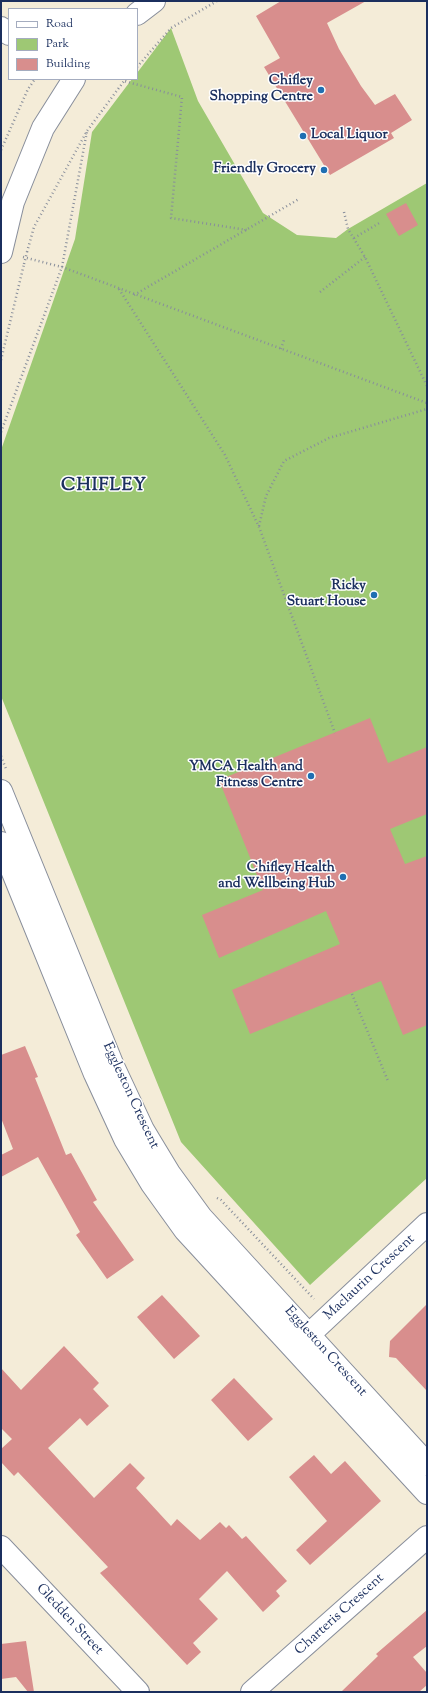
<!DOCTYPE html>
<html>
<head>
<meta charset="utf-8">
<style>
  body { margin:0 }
  #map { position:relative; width:428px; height:1693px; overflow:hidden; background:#f4ecd8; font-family:"Sorts Mill Goudy",serif }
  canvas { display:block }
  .frame { position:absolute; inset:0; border:2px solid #1b2f5e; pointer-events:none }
  .legend { position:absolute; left:8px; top:8px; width:130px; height:72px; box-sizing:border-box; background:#fff; border:1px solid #a4acbf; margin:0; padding:5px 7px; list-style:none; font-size:12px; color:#1b2f5e }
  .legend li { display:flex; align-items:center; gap:8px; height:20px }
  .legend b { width:20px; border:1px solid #a4acbf }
</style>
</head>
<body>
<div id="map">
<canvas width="428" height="1693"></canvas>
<div class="frame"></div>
<ul class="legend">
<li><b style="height:5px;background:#fff"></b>Road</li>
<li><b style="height:11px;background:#9ec874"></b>Park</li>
<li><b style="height:11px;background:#d88e8d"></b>Building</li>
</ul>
</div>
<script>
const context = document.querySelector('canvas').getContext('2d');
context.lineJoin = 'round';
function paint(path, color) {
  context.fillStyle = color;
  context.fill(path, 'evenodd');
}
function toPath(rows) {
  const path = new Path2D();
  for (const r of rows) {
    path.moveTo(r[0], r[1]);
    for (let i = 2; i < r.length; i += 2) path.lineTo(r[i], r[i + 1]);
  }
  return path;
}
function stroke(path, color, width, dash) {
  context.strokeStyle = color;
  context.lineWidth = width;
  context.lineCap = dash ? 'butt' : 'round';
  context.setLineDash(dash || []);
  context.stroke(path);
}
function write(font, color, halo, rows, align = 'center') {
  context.font = font + ' "Sorts Mill Goudy",serif';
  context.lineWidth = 3;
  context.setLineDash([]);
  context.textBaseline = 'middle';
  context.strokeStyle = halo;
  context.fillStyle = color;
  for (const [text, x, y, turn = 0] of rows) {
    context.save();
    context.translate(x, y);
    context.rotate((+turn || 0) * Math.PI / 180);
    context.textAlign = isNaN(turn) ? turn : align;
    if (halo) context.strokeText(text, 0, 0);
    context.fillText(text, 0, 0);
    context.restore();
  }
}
paint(toPath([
  [171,28,198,101,263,213,297,235,336,238,348,229,427,183,427,1178,310,1285,181,1142,1,696,1,450,75,239,92,132,132,79,137,79,137,73]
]), '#9ec874');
paint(toPath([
  [281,1,366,1,327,23,339,49,361,86,375,105,395,94,412,120,391,133,394,138,330,175,264,67,280,58,256,16],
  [406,203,418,225,399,236,386,214],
  [370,718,388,763,427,747,427,814,390,829,405,864,427,856,427,1025,403,1035,381,981,250,1034,232,990,340,944,326,911,219,958,202,915,263,890,219,780],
  [25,1046,38,1077,35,1078,66,1155,71,1153,97,1200,93,1202,134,1260,107,1279,76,1235,80,1232,38,1157,1,1177,1,1155,13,1149,1,1118,1,1055],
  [162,1295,200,1336,174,1359,137,1317],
  [427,1304,427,1391,396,1358,389,1357,390,1341],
  [64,1346,99,1383,93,1389,109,1406,87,1426,80,1418,48,1448,94,1498,130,1463,145,1478,136,1488,171,1526,177,1519,200,1540,220,1522,226,1528,229,1525,242,1539,246,1536,287,1581,276,1591,280,1596,263,1612,227,1571,199,1599,218,1619,193,1643,201,1652,187,1665,100,1573,108,1567,18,1472,14,1476,1,1462,1,1449,12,1439,1,1428,1,1368,21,1390],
  [234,1378,273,1419,248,1441,211,1400],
  [314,1455,331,1474,345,1461,381,1501,310,1565,296,1550,327,1521,289,1477],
  [427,1610,427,1646,413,1657,427,1673,427,1685,419,1692,341,1692,378,1656,376,1654],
  [26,1641,34,1692,28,1692,16,1677,1,1679,1,1644]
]), '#d88e8d');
const minor = toPath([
  [137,14,154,1],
  [1,28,9,34],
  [1,252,13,202,43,128,74,79],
  [1,791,113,1066,143,1130,169,1173,201,1217,427,1464],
  [1,843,95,1074,125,1139,152,1184,185,1230,427,1493],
  [298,1345,427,1224],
  [1,1547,138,1692],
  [252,1692,427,1537]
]);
stroke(minor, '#888e9b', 24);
stroke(toPath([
  [137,67,171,28,217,1],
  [126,79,124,81,182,97,171,218,247,230],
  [1,150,28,89,35,79],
  [344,212,348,229,365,257,427,386],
  [354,238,381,222],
  [27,252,34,227,87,131,124,81],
  [23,257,62,267,427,403],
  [119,289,225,455,259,527,335,733],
  [320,292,365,257],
  [134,295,299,199],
  [281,349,284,340],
  [1,360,24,264],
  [1,432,62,267,87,131],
  [259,526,266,496,284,461,329,438,427,409],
  [1,756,6,769],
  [352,994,388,1081],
  [217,1198,221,1200,314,1299]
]), '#888e9b', 2.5, [1, 3]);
stroke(minor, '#fff', 22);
stroke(toPath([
  [24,264,27,252]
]), '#888e9b', 2.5, [1, 3]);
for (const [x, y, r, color] of [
  [321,90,4,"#1f6fb2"],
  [303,136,4,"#1f6fb2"],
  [324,170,4,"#1f6fb2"],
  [374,595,4,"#1f6fb2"],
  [311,776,4,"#1f6fb2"],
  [343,877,4,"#1f6fb2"]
]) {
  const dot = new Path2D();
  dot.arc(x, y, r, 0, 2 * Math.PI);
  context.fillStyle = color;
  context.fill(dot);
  stroke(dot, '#fff', 1.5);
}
write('bold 14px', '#1b2f5e', '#fff', [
  ["Chifley",313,82],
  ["Shopping Centre",313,98],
  ["Local Liquor",311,136,"left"],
  ["Friendly Grocery",316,170],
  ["Ricky",366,587],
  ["Stuart House",366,603],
  ["YMCA Health and",303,768],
  ["Fitness Centre",303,784],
  ["Chifley Health",335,869],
  ["and Wellbeing Hub",335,885]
], 'right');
write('14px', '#1b2f5e', '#fff', [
  ["Eggleston Crescent",130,1096,65],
  ["Maclaurin Crescent",370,1278,-43],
  ["Eggleston Crescent",325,1352,48],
  ["Charteris Crescent",340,1615,-42],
  ["Gledden Street",69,1620,47]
]);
context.letterSpacing = '1px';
write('bold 18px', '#1b2f5e', '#fff', [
  ["CHIFLEY",104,487]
]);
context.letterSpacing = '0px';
</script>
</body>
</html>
